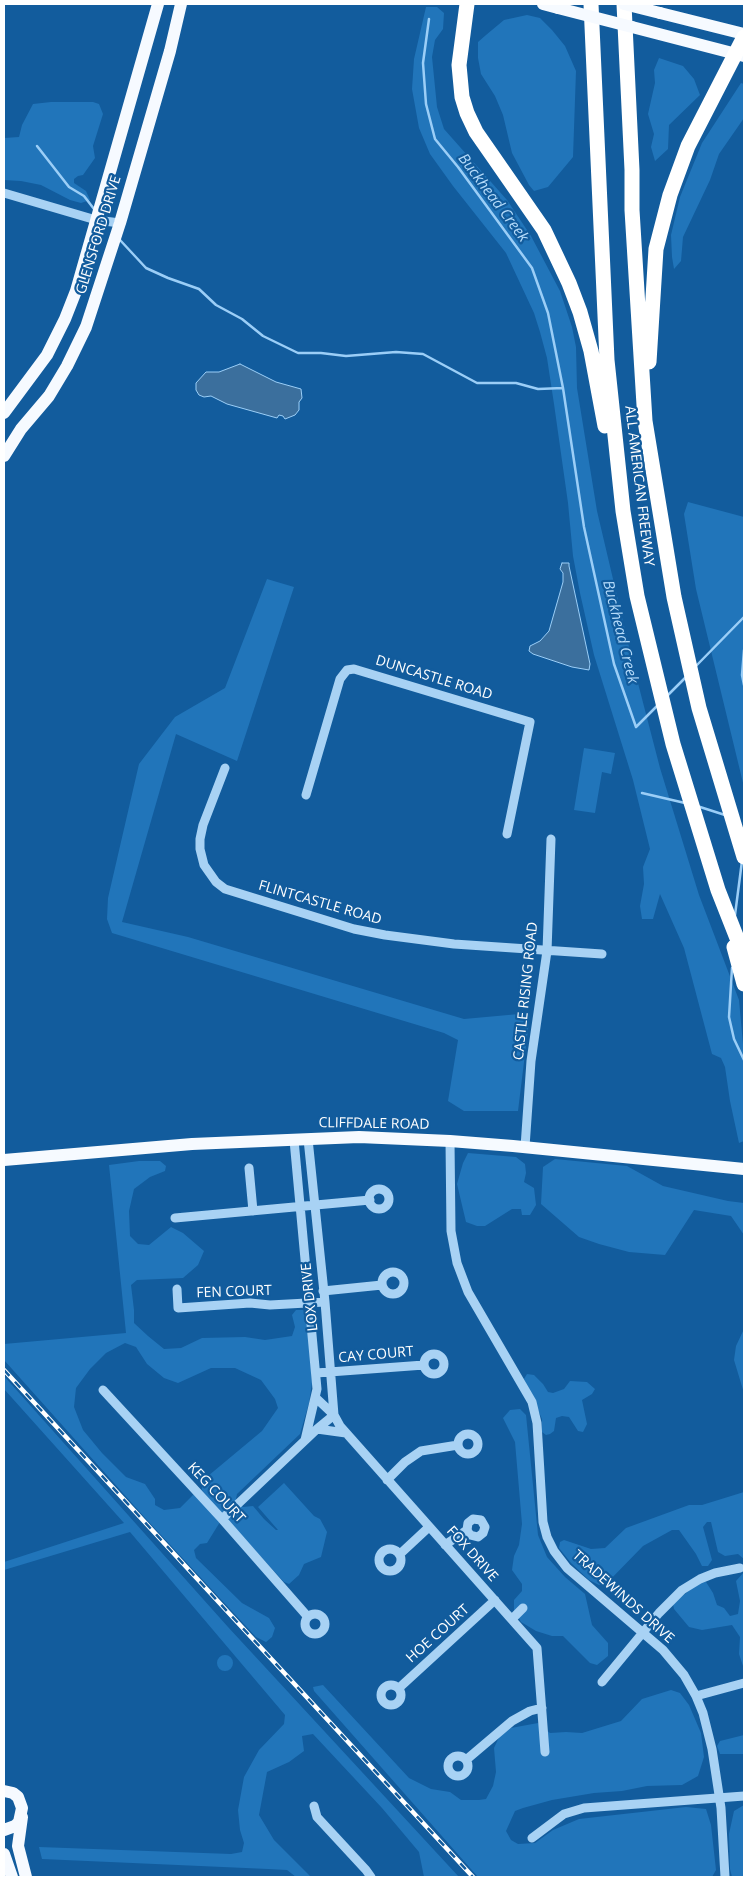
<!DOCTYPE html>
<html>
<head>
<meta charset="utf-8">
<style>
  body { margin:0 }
  #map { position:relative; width:748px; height:1881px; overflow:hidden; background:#125c9d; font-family:"Open Sans",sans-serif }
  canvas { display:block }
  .frame { position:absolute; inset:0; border:5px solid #fff; pointer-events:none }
</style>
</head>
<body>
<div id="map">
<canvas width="748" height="1881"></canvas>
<div class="frame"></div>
</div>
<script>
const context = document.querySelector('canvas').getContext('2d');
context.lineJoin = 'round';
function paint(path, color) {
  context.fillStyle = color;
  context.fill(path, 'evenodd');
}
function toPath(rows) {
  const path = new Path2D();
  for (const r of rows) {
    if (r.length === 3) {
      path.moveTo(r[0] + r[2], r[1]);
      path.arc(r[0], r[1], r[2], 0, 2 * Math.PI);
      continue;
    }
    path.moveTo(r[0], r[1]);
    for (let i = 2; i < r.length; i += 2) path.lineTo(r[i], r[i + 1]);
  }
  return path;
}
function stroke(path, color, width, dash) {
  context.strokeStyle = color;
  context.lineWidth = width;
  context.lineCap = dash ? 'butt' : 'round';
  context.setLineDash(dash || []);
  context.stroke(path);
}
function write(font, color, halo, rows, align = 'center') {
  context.font = font + ' "Open Sans",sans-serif';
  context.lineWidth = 4.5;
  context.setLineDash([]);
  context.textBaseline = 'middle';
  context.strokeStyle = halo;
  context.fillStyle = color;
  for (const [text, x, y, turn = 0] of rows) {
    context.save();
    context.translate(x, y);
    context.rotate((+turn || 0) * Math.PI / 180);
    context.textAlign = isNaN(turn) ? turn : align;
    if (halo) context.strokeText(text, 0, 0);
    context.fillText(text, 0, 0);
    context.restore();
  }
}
paint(toPath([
  [426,7,437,7,444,13,443,29,435,40,432,57,437,107,444,129,507,200,531,236,560,291,572,327,576,347,577,388,597,511,633,664,660,768,699,895,739,1000,744,1055,744,1141,739,1143,730,1101,725,1067,721,1058,712,1054,684,948,660,894,653,919,642,919,640,906,644,884,643,867,650,849,633,780,594,655,580,593,573,556,568,503,554,404,547,358,540,332,534,313,506,253,453,186,430,154,419,128,412,89,414,59],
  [527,15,540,18,552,30,565,46,576,71,573,157,548,187,534,191,529,185,512,153,503,115,495,96,481,74,478,58,478,42,486,35,504,20],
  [659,58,683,66,694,79,700,95,669,125,668,149,655,161,651,147,654,134,648,114,655,83,654,70],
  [741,83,744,84,744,118,719,154,710,180,683,237,681,261,674,269,672,257,671,235,680,197,702,143],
  [51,102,93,102,99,104,103,114,93,146,95,158,83,175,78,176,74,179,74,183,86,191,90,200,81,203,70,200,41,185,21,181,4,180,4,138,19,137,22,125,33,104],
  [688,502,744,517,744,787,696,589,684,514],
  [267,579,294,587,237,761,176,734,122,922,188,937,464,1019,530,1013,518,1111,464,1111,448,1101,458,1040,444,1033,112,933,107,919,108,898,139,764,175,717,225,688],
  [584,748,615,753,611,774,602,772,595,813,574,810],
  [468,1153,516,1157,525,1164,526,1173,524,1182,534,1188,536,1205,530,1215,522,1215,521,1209,512,1209,485,1226,477,1226,466,1222,457,1184,463,1163],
  [555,1159,627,1166,663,1186,728,1201,744,1203,744,1235,731,1216,694,1210,665,1255,629,1252,599,1244,579,1237,541,1204,543,1167],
  [139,1161,160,1161,166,1166,165,1171,150,1177,134,1189,129,1211,130,1236,138,1244,149,1245,171,1227,183,1233,204,1251,198,1265,183,1278,137,1280,131,1285,134,1310,134,1323,148,1336,164,1349,181,1348,202,1338,245,1337,265,1340,292,1336,295,1327,292,1315,296,1310,303,1310,308,1319,312,1383,309,1403,300,1434,237,1494,236,1499,243,1507,253,1506,264,1519,276,1530,278,1530,258,1507,284,1483,314,1516,320,1519,327,1532,321,1557,304,1564,299,1575,289,1584,284,1582,210,1501,202,1490,202,1481,262,1431,278,1408,275,1399,261,1380,235,1368,211,1368,178,1383,164,1378,147,1364,136,1347,125,1343,106,1353,90,1369,76,1388,74,1407,83,1430,102,1453,126,1477,145,1484,155,1499,155,1505,164,1510,180,1508,193,1495,198,1496,220,1522,207,1543,200,1544,194,1550,196,1558,242,1603,269,1618,275,1628,272,1637,266,1642,256,1637,147,1520,4,1360,4,1344,126,1333,109,1165],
  [744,1329,744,1393,734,1360,736,1346],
  [527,1374,534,1375,543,1384,548,1392,553,1393,564,1389,570,1381,587,1382,595,1389,592,1394,582,1400,587,1424,583,1432,578,1431,569,1417,562,1416,556,1418,554,1431,550,1434,546,1435,542,1432,542,1419,524,1379],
  [4,1376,228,1627,459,1877,424,1877,419,1852,382,1808,313,1734,302,1736,304,1751,289,1762,267,1772,259,1815,274,1840,311,1877,296,1877,287,1870,268,1869,42,1859,39,1847,231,1854,242,1852,244,1843,240,1830,238,1810,244,1777,259,1750,284,1724,285,1715,130,1532,4,1570,4,1562,124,1523,4,1389],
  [520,1409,526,1415,538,1535,547,1557,565,1577,585,1594,592,1625,608,1643,608,1656,597,1665,590,1663,563,1636,552,1636,536,1631,521,1622,514,1610,514,1600,522,1591,522,1584,512,1570,514,1556,519,1545,522,1524,515,1442,503,1418,510,1410],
  [744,1492,744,1559,738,1554,725,1556,718,1552,711,1522,707,1522,703,1527,712,1560,708,1566,702,1566,696,1554,679,1530,672,1530,643,1546,606,1584,599,1585,589,1580,571,1563,559,1548,560,1542,564,1540,591,1549,605,1548,626,1528,689,1505,702,1505],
  [744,1572,744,1669,739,1654,740,1637,732,1625,702,1630,689,1627,674,1609,673,1604,698,1583,706,1582,713,1593,717,1605,724,1608,730,1616,738,1614,740,1601,736,1581],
  [225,1663,8],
  [323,1685,409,1778,431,1789,450,1792,461,1800,479,1800,486,1799,493,1786,496,1772,494,1748,500,1735,511,1728,538,1723,550,1733,566,1732,582,1733,621,1721,642,1699,671,1690,680,1693,689,1705,701,1733,704,1757,698,1776,682,1785,647,1786,622,1791,594,1793,552,1800,523,1808,515,1811,506,1831,511,1840,518,1844,535,1843,553,1830,579,1819,686,1807,706,1809,711,1825,716,1870,712,1877,478,1877,314,1691,313,1687],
  [744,1735,744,1754,720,1754,717,1746,720,1741],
  [744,1805,744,1877,732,1877,730,1869,729,1834,734,1811]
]), '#2175ba');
const water = toPath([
  [240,364,276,382,301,389,302,398,299,402,299,410,295,415,285,419,283,416,279,415,277,418,227,404,211,396,204,397,199,395,196,390,196,383,206,372,219,372,240,364],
  [562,563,569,563,569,566,590,664,589,670,572,667,533,654,529,651,530,646,540,641,549,631,563,582,563,573,560,569,562,563]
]);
paint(water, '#3b6f9d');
stroke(water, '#9bcef7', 1);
stroke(toPath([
  [429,19,423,63,426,104,435,139,458,167,532,268,548,313,563,388,584,527,614,664,636,727,658,705],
  [37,146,69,187,84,196,94,209],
  [120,240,146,268,168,278,199,289,216,305,242,319,263,336,298,353,321,353,346,356,396,352,423,354,477,383,516,383,538,389,563,388],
  [744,650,742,675,744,685],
  [695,667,744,617],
  [667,696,686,677],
  [642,793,685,803],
  [697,806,725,815],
  [735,915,742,861],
  [732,968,729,1017,734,1039,744,1060]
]), '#9bcef7', 2.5);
stroke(toPath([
  [4,193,96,220,120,223],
  [225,768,203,825,200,839,200,849,204,865,216,882,225,889,354,929,385,935,454,944,602,954],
  [306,795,340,679,347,670,354,669,530,722,507,834],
  [308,1139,325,1302,334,1415],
  [294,1140,317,1389,305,1440],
  [450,1141,451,1231,457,1263,468,1292,532,1402,537,1423,543,1522,547,1537,554,1551,567,1568,663,1650,684,1675,696,1696,703,1713,712,1749,721,1808,725,1877],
  [525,1147,531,1061,547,951,551,839],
  [249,1168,253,1211],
  [379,1199,10],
  [175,1218,370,1200],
  [393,1283,11],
  [177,1289,178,1308,250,1303,270,1305,325,1302],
  [323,1291,382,1285],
  [434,1364,10],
  [316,1373,424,1365],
  [103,1390,222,1519,308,1617],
  [316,1398,334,1415,340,1426,537,1648,545,1752],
  [317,1429,346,1433],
  [468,1444,10],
  [387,1480,405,1462,421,1451,458,1445],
  [222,1519,317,1429,334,1415],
  [445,1545,467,1530,468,1523,473,1519,481,1520,485,1527,483,1533,478,1537,470,1535,467,1530],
  [390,1560,11],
  [400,1554,429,1527],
  [315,1624,10],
  [512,1619,523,1608],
  [602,1682,659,1613,682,1590,700,1579,715,1573,740,1568],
  [391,1695,10],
  [399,1688,495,1600],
  [696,1696,744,1683],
  [458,1766,10],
  [466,1760,512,1721,530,1711,542,1708],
  [314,1806,317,1817,366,1870,371,1877],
  [532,1838,564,1814,584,1808,744,1796]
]), '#a8d2f4', 9);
stroke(toPath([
  [543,4,558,8],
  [660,13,744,34],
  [632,27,744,56],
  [4,413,47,355,65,319,76,291,158,4],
  [4,456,21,429,49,396,67,366,86,327,120,223,170,51,181,4],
  [4,1160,192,1144,359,1137,450,1141,513,1146,744,1169],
  [4,1791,13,1793,18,1797,22,1808,19,1822,15,1826,4,1830],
  [22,1817,18,1846,26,1877],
  [4,1854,12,1877]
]), '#f6faff', 12);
stroke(toPath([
  [467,4,459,65,462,97,467,113,476,132,492,155,544,230,569,283,580,312,591,351,605,426],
  [591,4,607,360,623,511,637,596,673,744,718,890,744,956],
  [624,4,632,170,632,210,645,421,674,597,699,708,744,857],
  [649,362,656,249,670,195,688,146,744,37],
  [734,947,744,984]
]), '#fff', 15);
const rail = toPath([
  [4,1370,473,1877]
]);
stroke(rail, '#fff', 4.5);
stroke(rail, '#125c9d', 2.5, [8]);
stroke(toPath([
  [624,4,660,13],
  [558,8,632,27]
]), '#f6faff', 12);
write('14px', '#fff', '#125c9d', [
  ["GLENSFORD DRIVE",99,235,-73],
  ["ALL AMERICAN FREEWAY",639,486,83],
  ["DUNCASTLE ROAD",434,678,17],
  ["FLINTCASTLE ROAD",320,903,16],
  ["CASTLE RISING ROAD",526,991,-84],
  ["CLIFFDALE ROAD",374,1124,1],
  ["FEN COURT",234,1292,-2],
  ["LOX DRIVE",310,1297,-96],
  ["CAY COURT",376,1355,-5],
  ["KEG COURT",216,1493,47],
  ["FOX DRIVE",472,1554,48],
  ["TRADEWINDS DRIVE",623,1597,42],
  ["HOE COURT",438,1634,-42]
]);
write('italic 15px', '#b5dbfa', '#125c9d', [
  ["Buckhead Creek",493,198,53],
  ["Buckhead Creek",620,632,76]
]);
</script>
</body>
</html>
